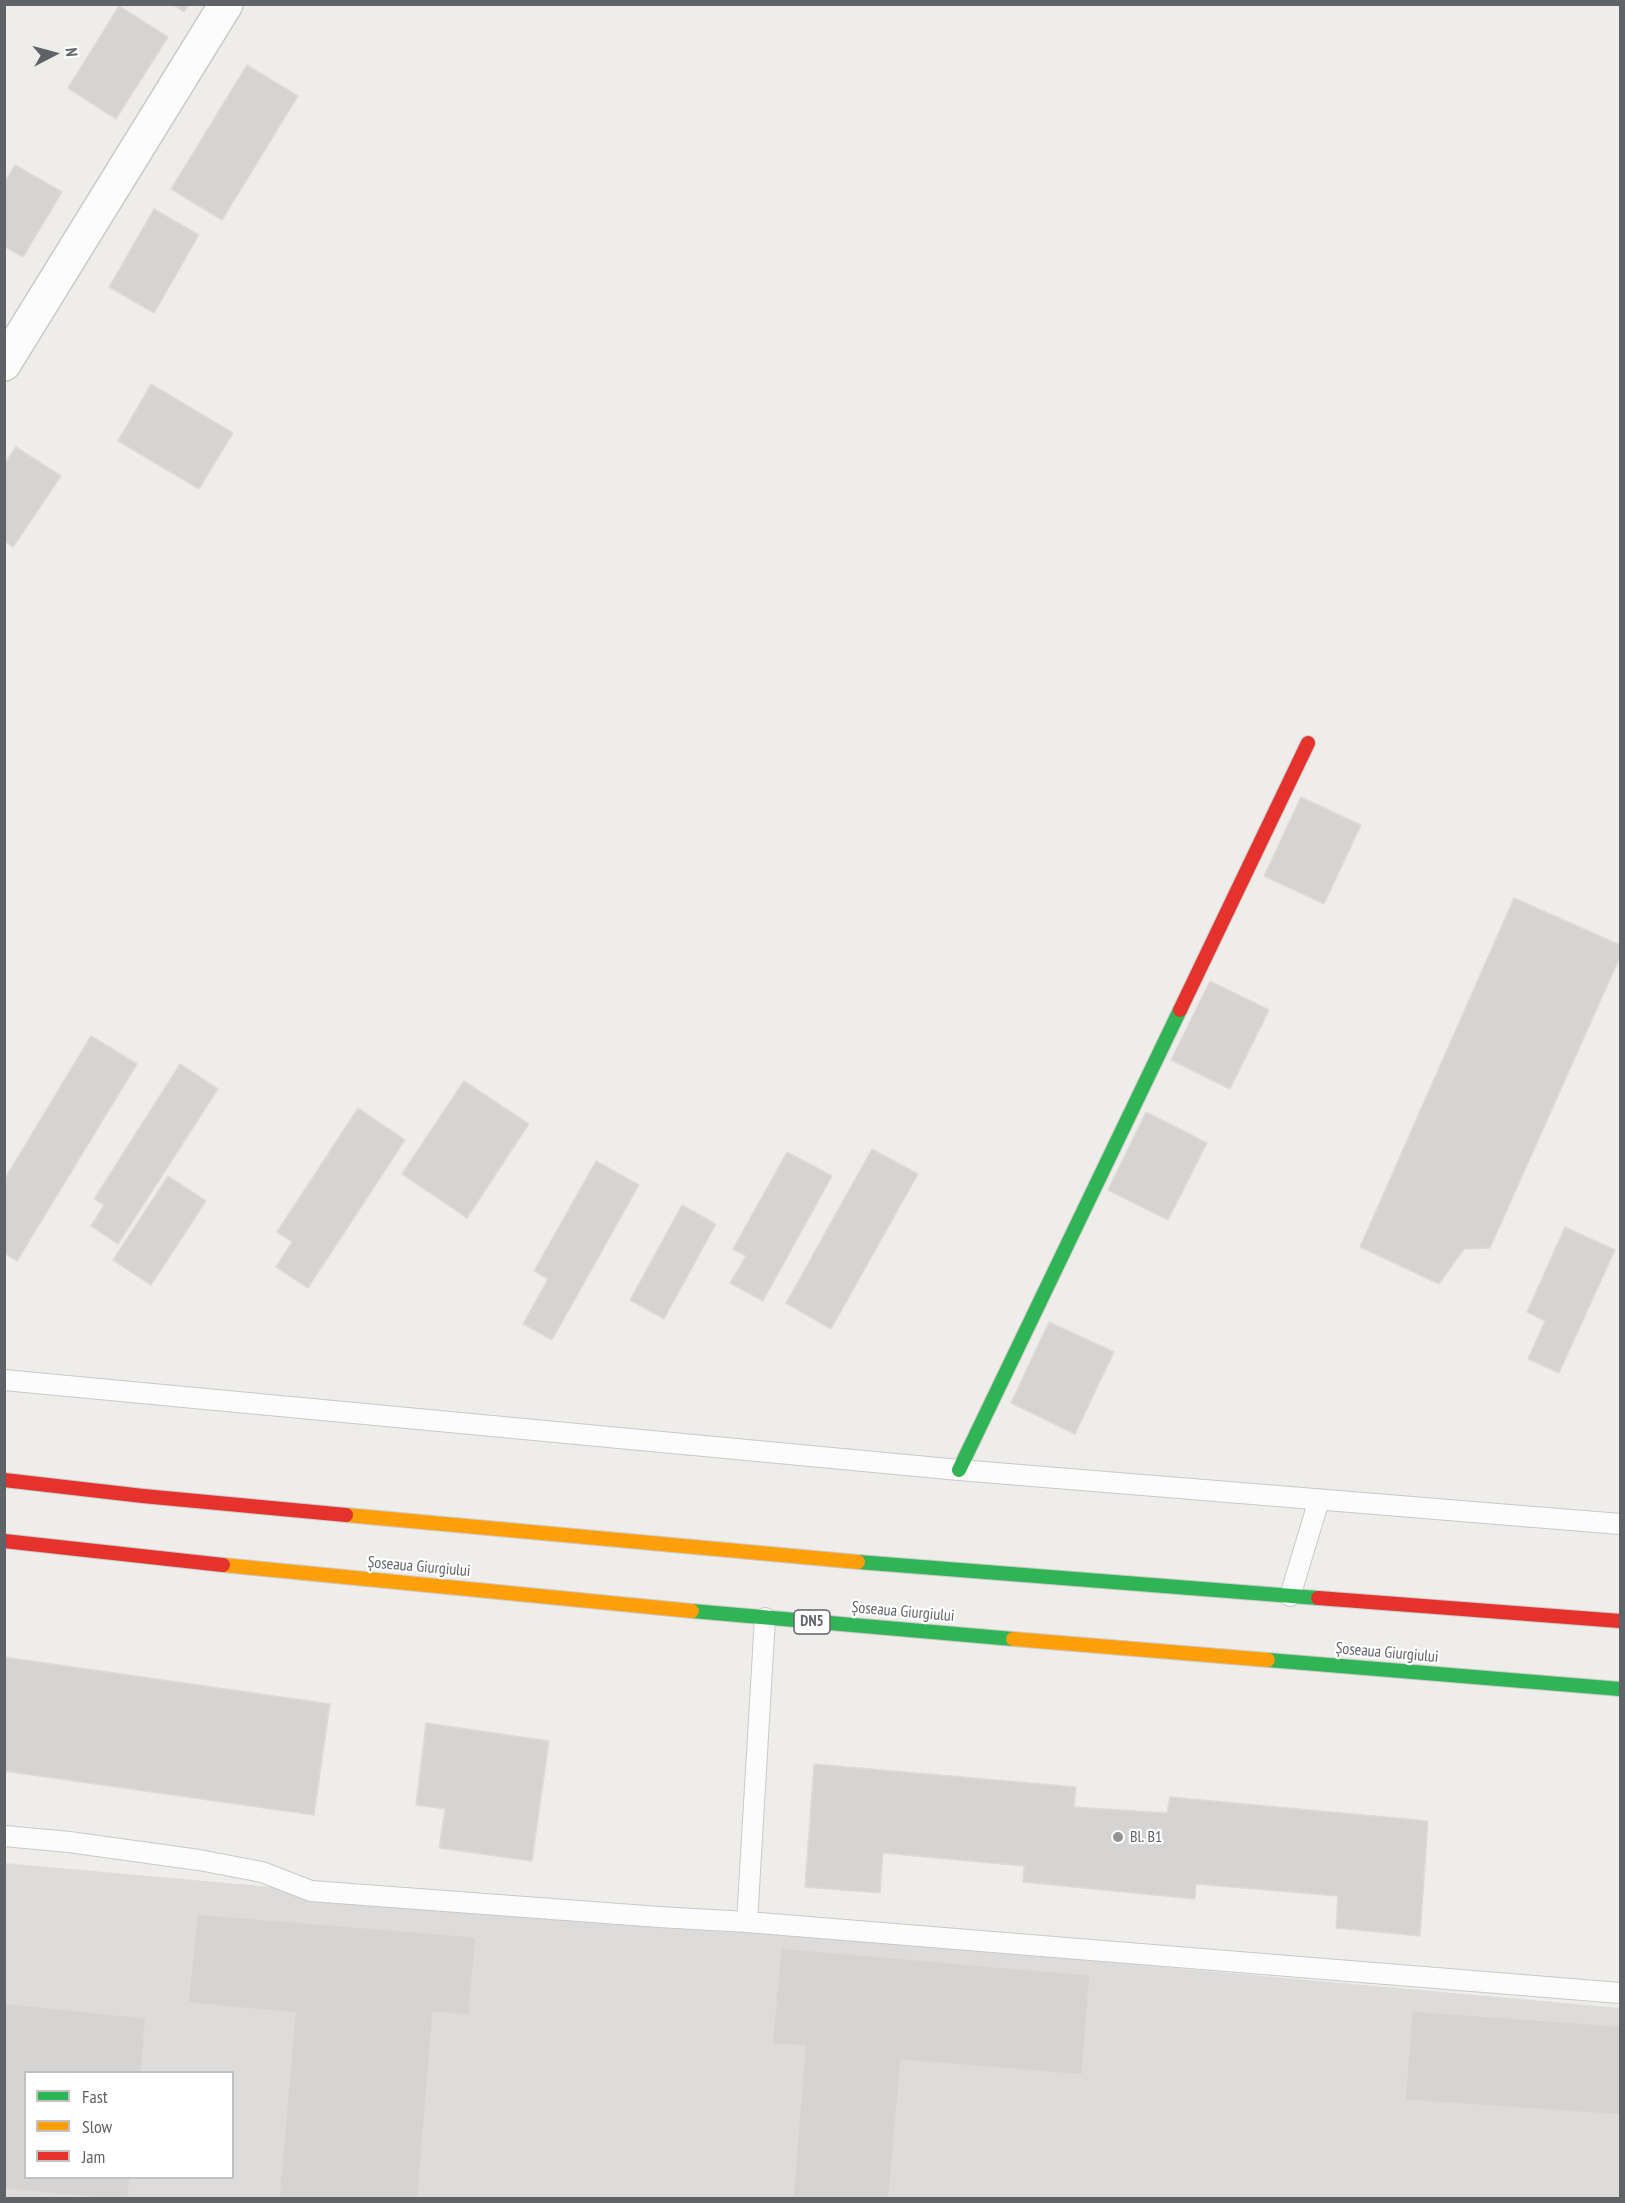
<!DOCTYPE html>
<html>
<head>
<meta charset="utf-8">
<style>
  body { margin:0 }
  #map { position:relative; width:1625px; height:2203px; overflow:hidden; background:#eeedea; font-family:"PT Sans Narrow",sans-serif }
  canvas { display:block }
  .frame { position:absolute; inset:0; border:6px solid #5f6367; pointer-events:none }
  .legend { position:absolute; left:24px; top:2071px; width:210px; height:108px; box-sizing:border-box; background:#fff; border:2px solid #bfc1c2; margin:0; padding:8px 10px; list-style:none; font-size:18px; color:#5f6367 }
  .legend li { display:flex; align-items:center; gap:12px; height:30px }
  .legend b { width:30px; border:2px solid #bfc1c2 }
  .north { position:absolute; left:24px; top:24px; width:60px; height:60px; -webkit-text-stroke:4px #fff; paint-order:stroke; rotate:84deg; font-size:16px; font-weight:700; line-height:24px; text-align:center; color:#5f6367 }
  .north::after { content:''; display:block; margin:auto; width:21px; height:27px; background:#5f6367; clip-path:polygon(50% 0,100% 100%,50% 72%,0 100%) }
</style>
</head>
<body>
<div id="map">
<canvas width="1625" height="2203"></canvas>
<div class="frame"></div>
<ul class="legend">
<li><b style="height:8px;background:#30b455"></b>Fast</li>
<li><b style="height:8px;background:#ff9f0a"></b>Slow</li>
<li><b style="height:8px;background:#e5322d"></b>Jam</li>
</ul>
<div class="north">N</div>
</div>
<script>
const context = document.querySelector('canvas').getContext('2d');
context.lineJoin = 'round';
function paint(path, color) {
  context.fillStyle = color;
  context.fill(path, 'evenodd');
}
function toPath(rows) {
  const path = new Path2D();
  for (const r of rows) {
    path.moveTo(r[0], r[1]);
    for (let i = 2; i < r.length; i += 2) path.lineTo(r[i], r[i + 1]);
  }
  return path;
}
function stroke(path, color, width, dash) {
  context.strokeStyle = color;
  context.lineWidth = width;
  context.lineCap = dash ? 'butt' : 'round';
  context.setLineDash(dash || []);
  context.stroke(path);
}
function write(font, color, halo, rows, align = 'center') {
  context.font = font + ' "PT Sans Narrow",sans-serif';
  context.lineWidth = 4.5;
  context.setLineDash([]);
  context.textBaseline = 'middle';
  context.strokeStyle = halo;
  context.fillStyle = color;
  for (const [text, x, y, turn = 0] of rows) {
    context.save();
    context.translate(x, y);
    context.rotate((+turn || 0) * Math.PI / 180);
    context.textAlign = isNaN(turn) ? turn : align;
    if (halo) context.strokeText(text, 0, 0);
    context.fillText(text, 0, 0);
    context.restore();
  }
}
paint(toPath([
  [4,1863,1620,2008,1620,2198,5,2198],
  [26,2072,232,2072,232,2178,26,2178]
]), '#dedcda');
const building = toPath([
  [172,4,189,4,184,12,172,4],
  [119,6,168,37,116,119,68,88,119,6],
  [247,65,298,96,222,220,171,189,247,65],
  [15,165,62,192,23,257,4,246,4,183,15,165],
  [154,209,199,235,154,313,109,287,154,209],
  [151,384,233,433,199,489,118,441,151,384],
  [16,447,61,476,13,547,4,541,4,464,16,447],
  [1301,797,1361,825,1324,904,1264,876,1301,797],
  [1514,898,1620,945,1620,957,1490,1248,1464,1249,1439,1284,1360,1247,1514,898],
  [1210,981,1269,1010,1230,1089,1171,1060,1210,981],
  [91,1036,137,1064,17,1261,4,1253,4,1180,91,1036],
  [180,1064,218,1089,118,1244,91,1226,104,1205,94,1199,180,1064],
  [464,1081,529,1124,467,1218,402,1174,464,1081],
  [358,1108,405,1140,308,1288,276,1267,292,1242,277,1232,358,1108],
  [1146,1112,1207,1143,1168,1220,1108,1190,1146,1112],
  [872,1149,918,1174,831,1329,786,1303,872,1149],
  [787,1152,832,1176,763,1301,730,1283,746,1256,733,1249,787,1152],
  [596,1161,639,1185,552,1340,523,1324,548,1279,534,1271,596,1161],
  [168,1176,206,1201,151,1285,113,1260,168,1176],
  [682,1205,716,1224,664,1319,630,1300,682,1205],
  [1565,1227,1615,1250,1559,1373,1528,1359,1545,1321,1527,1312,1565,1227],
  [1049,1322,1114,1352,1075,1434,1011,1403,1049,1322],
  [4,1657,330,1704,314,1815,4,1771,4,1657],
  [426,1723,549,1741,532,1861,439,1848,445,1809,416,1805,426,1723],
  [814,1764,1076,1787,1074,1807,1167,1813,1170,1797,1428,1821,1420,1936,1336,1928,1338,1896,1196,1884,1195,1899,1023,1882,1024,1866,883,1853,880,1893,805,1887,814,1764],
  [197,1914,476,1937,469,2015,433,2012,418,2198,279,2198,295,2013,188,2003,197,1914],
  [781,1948,1090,1975,1082,2075,901,2060,889,2198,793,2198,805,2046,772,2044,781,1948],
  [4,2003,146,2018,141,2072,26,2072,26,2178,130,2178,128,2198,98,2198,4,2189,4,2003],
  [1412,2011,1620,2026,1620,2115,1405,2100,1412,2011]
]);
paint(building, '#d5d4d3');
stroke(building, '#dedcda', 1.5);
const lane = toPath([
  [4,1380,959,1470,1620,1524],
  [1290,1596,1319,1500],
  [4,1836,69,1842,199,1860,262,1872,311,1891,659,1917,747,1922,765,1618],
  [747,1922,1620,1993]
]);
const street = toPath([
  [4,364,226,4]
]);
const fast = toPath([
  [959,1470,1180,1010],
  [858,1562,1318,1598],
  [692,1611,1013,1639],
  [1268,1660,1620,1689]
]);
const slow = toPath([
  [346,1515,858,1562],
  [223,1565,692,1611],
  [1013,1639,1268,1660]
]);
const jam = toPath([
  [1180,1010,1308,743],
  [4,1480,143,1496,346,1515],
  [4,1541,223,1565],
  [1318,1598,1620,1621]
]);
stroke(lane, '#c9c9ca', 22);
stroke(street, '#c9c9ca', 36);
stroke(fast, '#cbcbcb', 16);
stroke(slow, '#cbcbcb', 16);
stroke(jam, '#cbcbcb', 16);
stroke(lane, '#fcfcfc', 20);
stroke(street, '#fcfcfc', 33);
stroke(fast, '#30b455', 14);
stroke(slow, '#ff9f0a', 14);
stroke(jam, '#e5322d', 14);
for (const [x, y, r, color] of [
  [1118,1837,6,"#919395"]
]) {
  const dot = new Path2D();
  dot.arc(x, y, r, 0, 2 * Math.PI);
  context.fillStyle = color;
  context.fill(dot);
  stroke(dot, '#fff', 2);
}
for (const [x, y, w] of [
  [812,1622,36]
]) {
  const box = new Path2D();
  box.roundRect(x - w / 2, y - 12, w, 24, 4.5);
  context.fillStyle = '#fff';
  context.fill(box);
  stroke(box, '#5f6367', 1.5);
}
write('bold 15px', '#5f6367', null, [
  ["DN5",812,1622]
]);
write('16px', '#5f6367', '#fff', [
  ["Șoseaua Giurgiului",419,1567,5],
  ["Șoseaua Giurgiului",903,1612,5],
  ["Șoseaua Giurgiului",1387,1653,5]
]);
write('16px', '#5f6367', '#fff', [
  ["Bl. B1",1130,1837]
], 'left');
</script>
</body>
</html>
